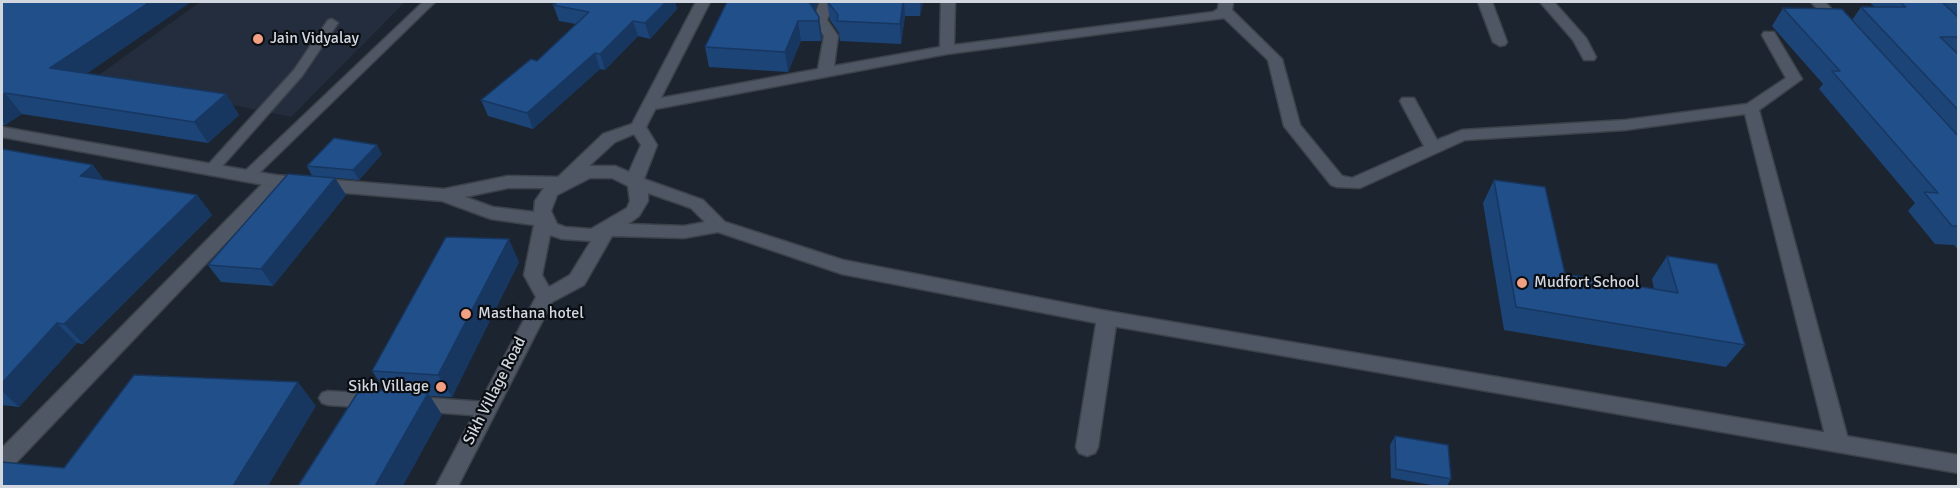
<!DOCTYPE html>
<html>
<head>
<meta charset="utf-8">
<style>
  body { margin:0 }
  #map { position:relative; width:1960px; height:488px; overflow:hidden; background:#1c242f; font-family:Signika,sans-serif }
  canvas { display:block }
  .frame { position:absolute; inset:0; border:3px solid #d2d7df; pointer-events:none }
</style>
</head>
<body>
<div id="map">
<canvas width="1960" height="488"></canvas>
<div class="frame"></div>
</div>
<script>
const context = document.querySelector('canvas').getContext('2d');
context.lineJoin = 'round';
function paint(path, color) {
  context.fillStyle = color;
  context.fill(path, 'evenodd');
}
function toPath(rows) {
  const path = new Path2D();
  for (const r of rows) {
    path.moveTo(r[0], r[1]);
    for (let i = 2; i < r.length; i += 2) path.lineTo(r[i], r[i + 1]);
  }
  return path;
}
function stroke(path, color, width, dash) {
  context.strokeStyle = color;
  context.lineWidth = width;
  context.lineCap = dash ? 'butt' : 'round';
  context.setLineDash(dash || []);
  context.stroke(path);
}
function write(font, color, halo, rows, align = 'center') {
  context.font = font + ' Signika,sans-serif';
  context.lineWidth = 4.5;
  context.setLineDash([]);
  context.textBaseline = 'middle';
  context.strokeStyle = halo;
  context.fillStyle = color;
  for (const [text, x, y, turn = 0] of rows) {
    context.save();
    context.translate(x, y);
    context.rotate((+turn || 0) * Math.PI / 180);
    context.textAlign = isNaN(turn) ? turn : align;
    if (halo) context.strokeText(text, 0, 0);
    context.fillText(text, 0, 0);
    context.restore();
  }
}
paint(toPath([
  [200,2,405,2,291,117,96,77]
]), '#232d3d');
const lane = toPath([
  [423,2,435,2,253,179,243,179,241,176,243,173,423,2],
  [332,19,338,23,302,76,217,172,207,172,205,169,207,166,294,70,328,20,332,19],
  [328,391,374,394,380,396,383,401,380,406,374,408,328,405,322,403,319,398,322,393,328,391],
  [416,397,485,402,491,404,494,409,491,414,485,416,416,411,410,409,407,404,410,399,416,397]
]);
const street = toPath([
  [820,2,834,2,827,20,838,36,834,66,940,47,941,2,955,2,954,45,1213,12,1218,9,1219,2,1233,2,1232,10,1282,59,1300,125,1342,176,1352,178,1424,146,1400,101,1402,98,1414,98,1437,140,1462,130,1625,120,1747,104,1786,78,1762,35,1764,32,1774,32,1802,79,1759,110,1849,443,1846,449,1838,452,1830,449,1827,443,1745,114,1625,130,1465,140,1360,188,1337,187,1331,185,1284,126,1268,60,1224,18,947,54,650,110,642,105,650,100,818,69,824,36,813,20,820,2],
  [1478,2,1492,2,1507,42,1505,45,1500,46,1493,42,1478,2],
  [1540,2,1554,2,1586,38,1596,57,1594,60,1584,60,1573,40,1540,2],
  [1811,2,1825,2,1845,23,1847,26,1845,29,1835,29,1811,2],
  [275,175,281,177,283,181,281,185,10,469,2,471,2,448,269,177,275,175],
  [1107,311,1114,313,1117,318,1098,447,1095,453,1087,456,1079,453,1076,447,1097,318,1100,313,1107,311]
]);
const secondary = toPath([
  [696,2,710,2,646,127,657,145,644,179,703,200,725,222,843,260,1107,311,1958,455,1958,473,1107,325,842,274,718,232,684,238,612,236,584,285,552,302,458,486,436,486,536,297,524,275,534,225,491,219,442,201,275,187,2,137,2,127,275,175,444,189,508,176,558,177,603,134,632,124,696,2],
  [634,134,641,145,629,172,615,166,589,166,615,142,634,134],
  [590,178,612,178,628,186,630,201,627,208,591,229,565,227,557,224,551,211,557,195,590,178],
  [508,188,544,188,535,201,534,212,493,207,465,197,508,188],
  [648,193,691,208,705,222,684,226,628,224,639,216,648,201,648,193],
  [550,235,562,239,591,241,570,275,549,287,542,275,550,235]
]);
stroke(lane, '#3c424a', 3);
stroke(street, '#3c424a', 3);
stroke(secondary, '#3c424a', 3);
paint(lane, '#4e5763');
paint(street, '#4e5763');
paint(secondary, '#4e5763');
paint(toPath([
  [2,2,87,74,226,94,239,115,208,143,22,114,5,125,2,125],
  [558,2,675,2,677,9,650,39,638,36,605,70,600,69,533,129,488,116,481,100,537,61,576,24,559,21,553,5],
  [727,2,818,2,815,10,819,17,822,37,821,41,801,41,788,72,709,67,705,47],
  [827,2,923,2,920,16,905,16,901,44,840,41,839,33,830,20],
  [1869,2,1959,2,1959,250,1954,245,1935,244,1908,211,1915,203,1819,89,1823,84,1772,26,1783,8,1852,20,1861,7,1875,7],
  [2,149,104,180,197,195,212,215,83,344,77,343,19,407,2,405],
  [382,154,359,180,335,178,346,195,273,286,221,282,208,265,312,176,307,166],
  [1494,180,1565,274,1654,289,1652,279,1667,256,1745,345,1726,367,1504,330,1483,203],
  [519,262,452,397,430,396,442,415,385,390,372,371],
  [1395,436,1451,479,1447,486,1438,486,1391,478,1390,445]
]), '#1c4477');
paint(toPath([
  [150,2,191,2,66,88,50,68],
  [661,2,675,2,677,9,650,39,645,23],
  [809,2,818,2,811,19],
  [903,2,904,2,905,16,901,44,900,24],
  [920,2,923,2,920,16],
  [819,17,822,37,821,41,818,21],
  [633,21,638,36,605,70,600,54],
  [798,21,801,41,788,72,785,52],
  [595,53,600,69,533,129,527,113],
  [5,93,22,114,5,125,2,121,2,96],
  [226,94,239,115,208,143,194,122],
  [377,145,382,154,359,180,353,170],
  [93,165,109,186,80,176],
  [335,178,346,195,273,286,261,269],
  [197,195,212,215,83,344,64,324],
  [509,239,519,262,452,397,438,375],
  [57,323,77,343,19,407,2,391,2,383],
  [298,382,316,406,268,486,233,486],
  [428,393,442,415,403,486,375,486]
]), '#173761');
const building = toPath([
  [2,2,150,2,50,68,226,94,194,122,5,93,2,96,2,2],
  [558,2,666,2,645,23,633,21,600,54,595,53,527,113,481,100,531,59,537,61,589,12,553,5,558,2],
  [727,2,809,2,819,17,818,21,798,21,785,52,705,47,727,2],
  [828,2,903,2,900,24,837,21,838,15,828,2],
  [1900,2,1942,2,1959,18,1959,37,1940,37,1959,55,1959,111,1861,7,1906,7,1900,2],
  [1783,8,1842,9,1959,137,1959,226,1952,226,1924,192,1938,193,1832,71,1840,71,1783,8],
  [334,138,377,145,353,170,307,166,334,138],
  [2,149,93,165,80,176,197,195,64,324,57,323,2,383,2,149],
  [288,174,335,178,261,269,208,265,288,174],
  [1494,180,1545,187,1565,274,1678,293,1667,256,1717,264,1745,345,1516,307,1494,180],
  [446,237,509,239,438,375,372,371,446,237],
  [134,375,298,382,233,486,2,486,2,462,64,468,134,375],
  [360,389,428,393,375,486,298,486,360,389],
  [1395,436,1448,445,1451,479,1396,469,1395,436]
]);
paint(building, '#214f8a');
stroke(building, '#173761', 1.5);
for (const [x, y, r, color] of [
  [258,39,6,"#f3a082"],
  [1522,283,6,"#f3a082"],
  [466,314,6,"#f3a082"],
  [441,387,6,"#f3a082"]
]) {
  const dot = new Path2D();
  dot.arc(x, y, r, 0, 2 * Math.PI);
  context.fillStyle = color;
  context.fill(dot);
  stroke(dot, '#0a0d12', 2);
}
write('16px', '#d2d7df', '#0a0d12', [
  ["Jain Vidyalay",270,39],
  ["Mudfort School",1534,283],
  ["Masthana hotel",478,314],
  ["Sikh Village",429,387,"right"]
], 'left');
write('16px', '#d2d7df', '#0a0d12', [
  ["Sikh Village Road",495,391,-63]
]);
</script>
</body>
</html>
